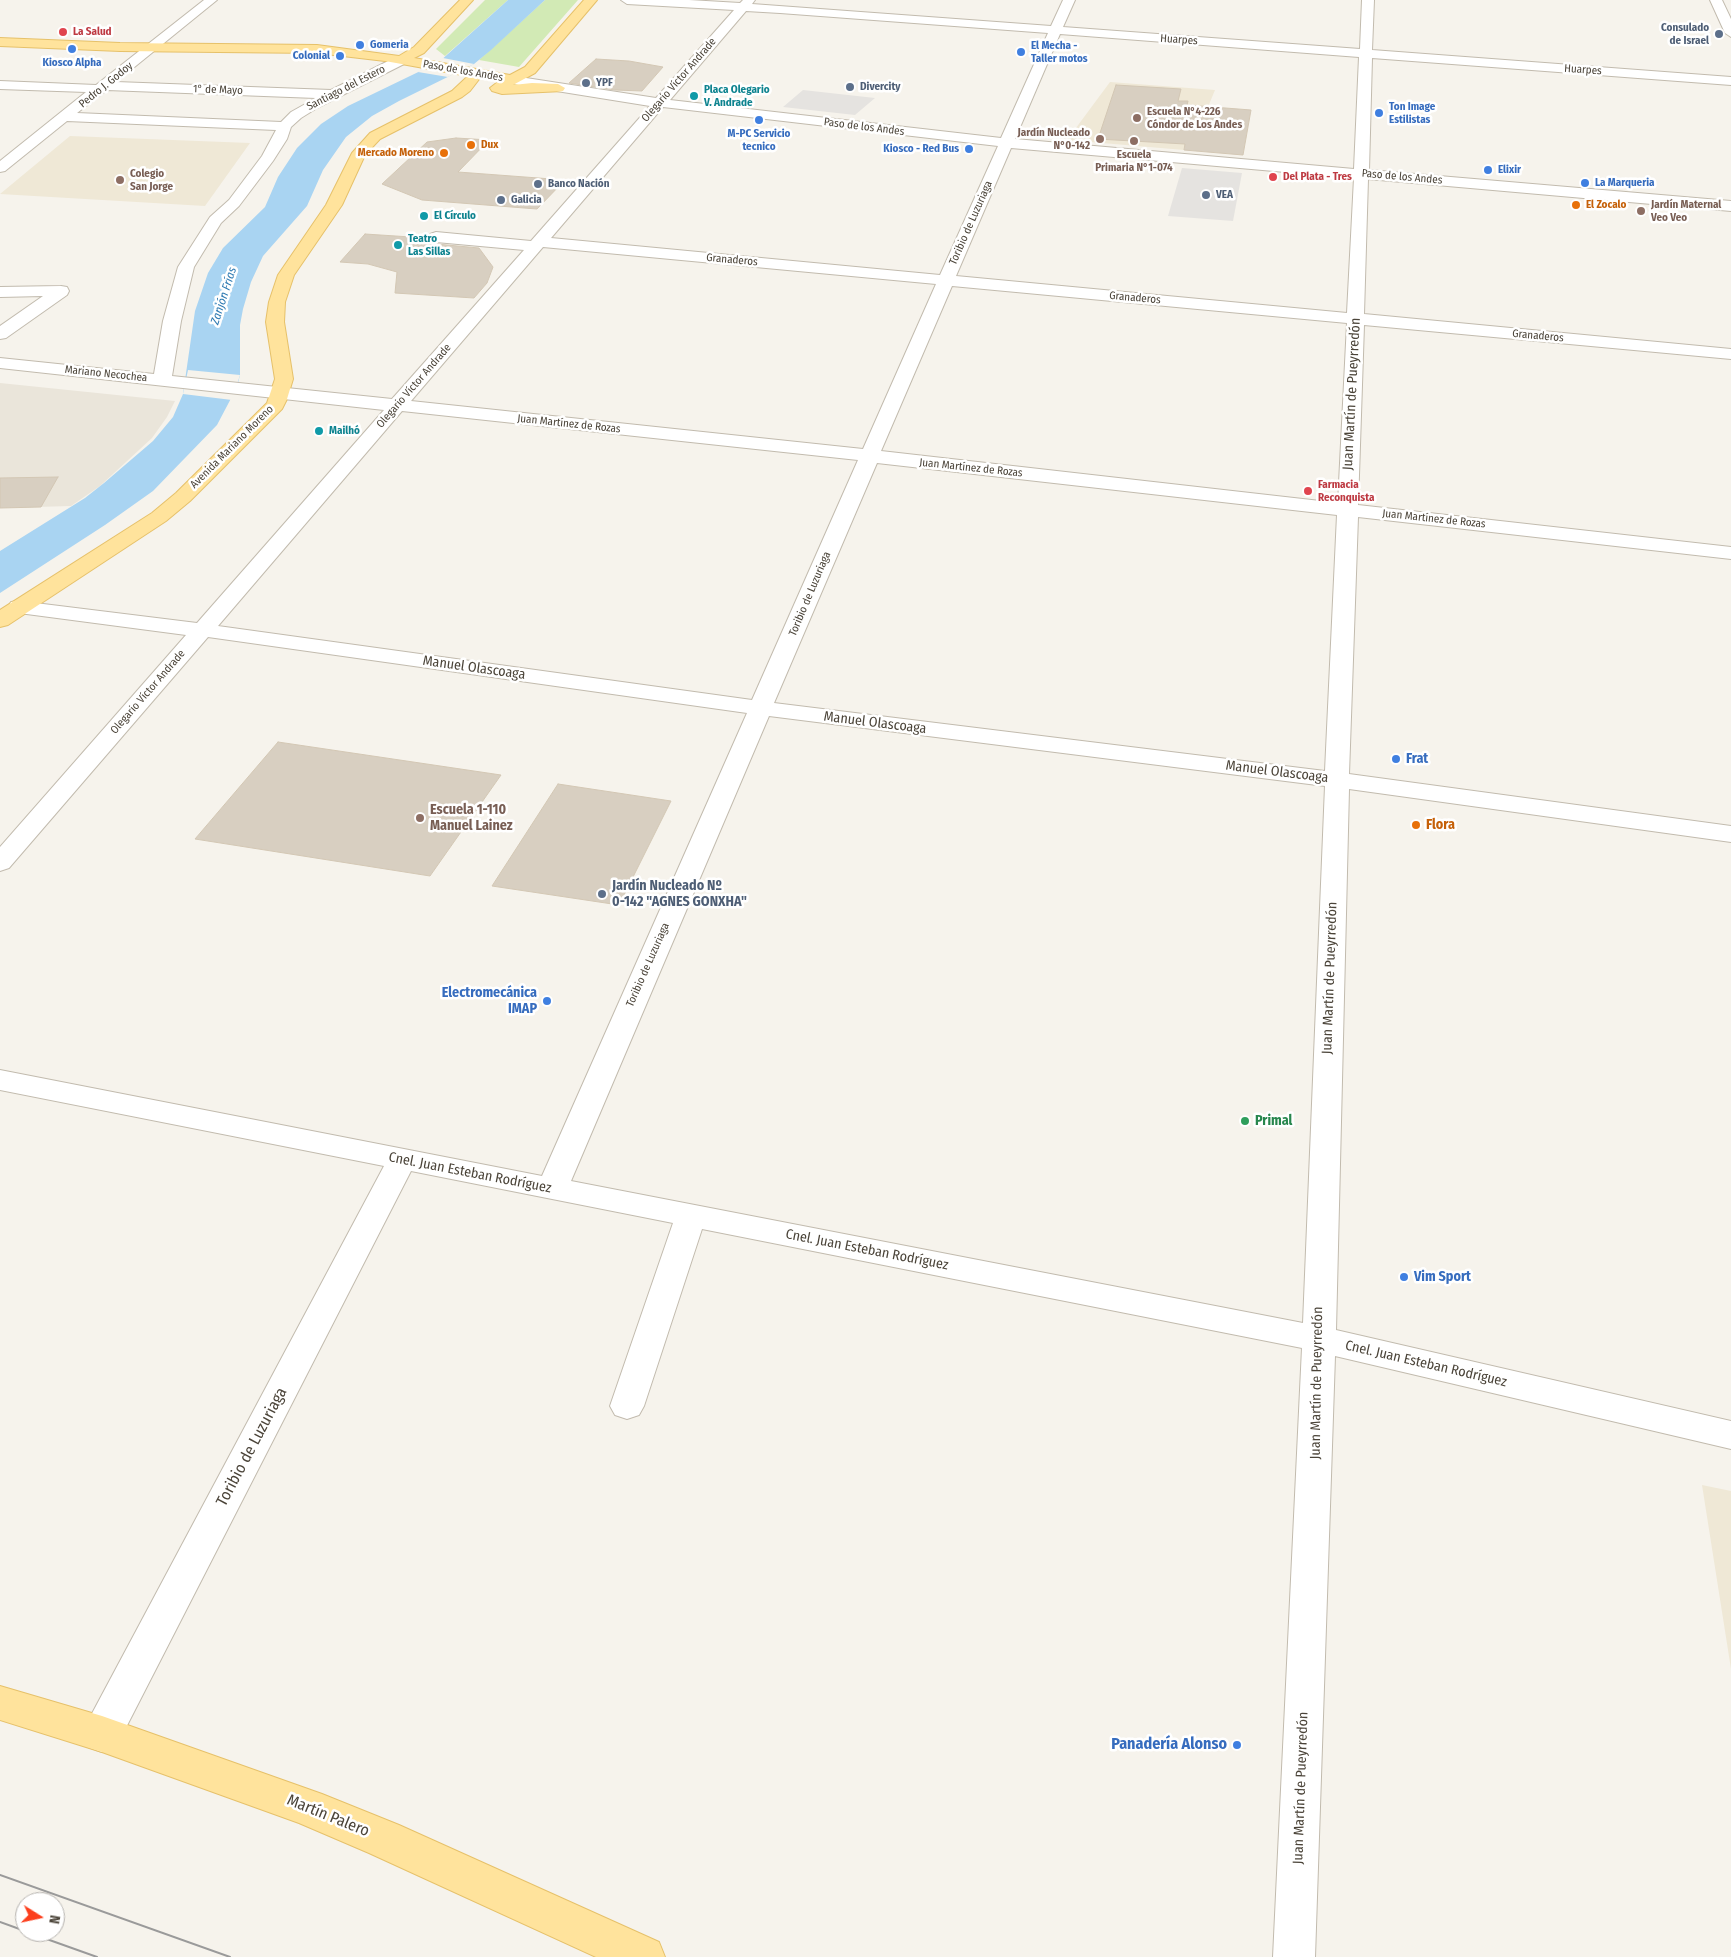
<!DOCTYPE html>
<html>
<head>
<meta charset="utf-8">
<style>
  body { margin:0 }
  #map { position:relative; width:1731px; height:1957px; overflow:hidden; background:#f6f3ec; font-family:"Fira Sans Condensed",sans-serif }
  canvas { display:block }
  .north { position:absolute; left:15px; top:1892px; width:50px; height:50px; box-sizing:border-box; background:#fff; border:1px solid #b7b4b0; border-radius:50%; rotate:100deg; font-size:14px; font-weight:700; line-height:20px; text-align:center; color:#4b4439 }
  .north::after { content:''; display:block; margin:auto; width:18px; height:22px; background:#fc3f1d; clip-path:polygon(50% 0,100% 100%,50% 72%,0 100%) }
</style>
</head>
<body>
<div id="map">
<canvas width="1731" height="1957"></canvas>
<div class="north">N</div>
</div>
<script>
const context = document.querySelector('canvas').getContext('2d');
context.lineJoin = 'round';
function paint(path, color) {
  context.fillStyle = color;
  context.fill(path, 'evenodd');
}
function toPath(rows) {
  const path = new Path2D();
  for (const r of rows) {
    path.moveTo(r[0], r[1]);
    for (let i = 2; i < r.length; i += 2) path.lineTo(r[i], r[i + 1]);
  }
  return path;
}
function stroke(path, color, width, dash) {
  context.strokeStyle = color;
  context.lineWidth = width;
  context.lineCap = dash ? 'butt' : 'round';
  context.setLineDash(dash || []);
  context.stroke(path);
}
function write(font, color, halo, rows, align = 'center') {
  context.font = font + ' "Fira Sans Condensed",sans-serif';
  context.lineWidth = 5;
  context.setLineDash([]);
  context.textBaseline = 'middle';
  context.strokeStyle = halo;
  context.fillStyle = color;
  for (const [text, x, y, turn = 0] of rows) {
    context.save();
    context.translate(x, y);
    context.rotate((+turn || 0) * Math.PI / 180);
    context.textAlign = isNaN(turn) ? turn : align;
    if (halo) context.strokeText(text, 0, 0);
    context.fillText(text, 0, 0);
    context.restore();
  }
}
paint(toPath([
  [0,383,175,401,167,417,152,438,100,486,71,506,0,508]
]), '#eae5da');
paint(toPath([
  [1110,82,1215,90,1208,107,1195,106,1184,150,1067,140],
  [70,136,250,143,205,206,0,194],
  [1702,1485,1731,1491,1731,1669]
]), '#efe8d6');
paint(toPath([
  [485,0,508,0,445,56,436,49],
  [545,0,578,0,519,67,479,60]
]), '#d2eab5');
paint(toPath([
  [803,90,875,98,855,115,783,107],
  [1182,168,1242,173,1233,221,1168,216]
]), '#e5e3e0');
paint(toPath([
  [508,0,545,0,491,50,474,64,399,101,372,116,346,137,323,170,307,206,263,256,251,282,243,309,240,325,240,375,237,387,217,425,153,491,105,525,0,593,0,551,85,498,104,483,153,441,173,417,183,394,195,311,208,273,223,248,265,207,278,177,297,148,321,124,348,106,439,62]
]), '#a9d4f2');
paint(toPath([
  [443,58,474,64,448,77,418,72],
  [188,370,240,375,232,400,183,394]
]), '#f6f3ec');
const building = toPath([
  [596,59,629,61,663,67,642,91,615,90,569,83,596,59],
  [1116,85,1181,89,1178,101,1188,101,1187,105,1251,110,1243,155,1184,150,1185,144,1098,139,1116,85],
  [456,138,489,140,458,172,565,180,537,209,422,200,382,184,427,142,456,138],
  [365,234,426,238,429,242,436,244,479,248,493,267,487,283,474,298,395,293,397,272,368,264,340,262,365,234],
  [58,477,41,507,0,508,0,478,58,477],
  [278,742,501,775,430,876,195,839,278,742],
  [558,784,671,801,619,905,492,886,558,784]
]);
paint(building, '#d8cfc1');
stroke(building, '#d3c7b4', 1);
const minor = toPath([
  [204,0,217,0,116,82,331,90,396,57,406,57,407,60,406,63,317,108,301,118,291,127,287,139,273,161,239,206,221,223,194,267,181,321,172,376,392,399,524,250,436,242,430,240,428,237,430,234,436,232,531,241,650,106,513,84,508,83,506,80,508,77,513,76,656,98,734,10,627,4,621,0,689,0,740,3,743,0,755,0,752,4,1051,26,1063,0,1075,0,1063,27,1360,49,1362,0,1374,0,1372,50,1731,77,1731,85,1372,58,1369,170,1731,201,1731,211,1368,179,1364,314,1731,349,1731,359,1364,325,1358,505,1731,547,1731,559,1358,517,1349,774,1731,826,1731,842,1349,789,1336,1330,1731,1421,1731,1449,1335,1356,1315,1957,1273,1957,1302,1348,702,1229,644,1406,639,1415,627,1419,615,1415,610,1406,673,1223,411,1171,116,1747,102,1752,88,1747,82,1734,88,1721,384,1166,0,1090,0,1070,542,1176,747,713,208,637,9,868,0,871,0,847,186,635,19,613,11,612,8,607,11,602,19,601,197,623,384,410,0,368,0,358,154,374,163,321,178,267,210,217,229,200,262,156,276,130,67,121,5,171,0,172,0,161,86,92,0,89,0,81,96,85,204,0],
  [746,11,780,13,1048,33,1001,138,670,100,746,11],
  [1060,34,1359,57,1354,169,1015,139,1060,34],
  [107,90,316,98,291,112,281,122,77,113,107,90],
  [663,107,998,146,940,275,551,238,663,107],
  [1011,148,1354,178,1347,313,956,276,1011,148],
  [543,247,936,284,863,449,411,401,543,247],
  [952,286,1347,323,1338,503,881,451,952,286],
  [402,411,858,460,752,700,218,626,402,411],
  [877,463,1337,515,1325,771,774,703,877,463],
  [769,716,1325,786,1303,1323,571,1181,769,716],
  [1710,0,1722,0,1731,19,1731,37,1725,33,1710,0],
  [61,286,67,287,69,291,67,295,6,338,0,339,0,326,43,296,0,297,0,287,61,286]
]);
const major = toPath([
  [460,0,473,0,424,53,414,58,510,75,525,67,584,0,597,0,535,73,513,85,532,83,558,84,565,88,563,91,502,94,492,91,490,88,499,81,480,78,470,91,462,97,380,139,365,155,342,205,294,275,285,302,284,322,293,379,287,399,282,409,190,501,166,521,8,625,0,627,0,610,152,513,176,493,267,403,275,379,266,322,269,302,278,275,326,205,352,153,370,133,452,91,468,76,385,61,317,53,120,51,0,46,0,38,120,43,317,45,399,56,414,47,460,0],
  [0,1686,102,1716,322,1794,399,1825,659,1942,665,1957,596,1957,369,1853,299,1823,102,1752,0,1720,0,1686]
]);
stroke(minor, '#c2bbae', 2);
stroke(major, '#e6c16a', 2);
paint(minor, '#fff');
paint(major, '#ffe39c');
stroke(toPath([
  [0,1875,230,1957],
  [0,1922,25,1931],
  [27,1932,97,1957]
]), '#9a9a9a', 2);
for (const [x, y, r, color] of [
  [63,32,5,"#e0444e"],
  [1719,34,5,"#5c6f8a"],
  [360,45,5,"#3f7fe0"],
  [72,49,5,"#3f7fe0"],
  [1021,52,5,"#3f7fe0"],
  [340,56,5,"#3f7fe0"],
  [586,83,5,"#5c6f8a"],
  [850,87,5,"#5c6f8a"],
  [694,96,5,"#0f9aa8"],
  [1379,113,5,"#3f7fe0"],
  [1137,118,5,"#8d6e63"],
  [759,120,5,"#3f7fe0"],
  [1100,139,5,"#8d6e63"],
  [1134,141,5,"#8d6e63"],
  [471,145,5,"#e8710a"],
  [969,149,5,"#3f7fe0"],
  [444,153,5,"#e8710a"],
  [1488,170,5,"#3f7fe0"],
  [1273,177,5,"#e0444e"],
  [120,180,5,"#8d6e63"],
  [1585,183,5,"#3f7fe0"],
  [538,184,5,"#5c6f8a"],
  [1206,195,5,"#5c6f8a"],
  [501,200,5,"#5c6f8a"],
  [1576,205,5,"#e8710a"],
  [1641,211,5,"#8d6e63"],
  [424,216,5,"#0f9aa8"],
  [398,245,5,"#0f9aa8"],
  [319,431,5,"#0f9aa8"],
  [1308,491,5,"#e0444e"],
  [1396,759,5,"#3f7fe0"],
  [420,818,5,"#8d6e63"],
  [1416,825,5,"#e8710a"],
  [602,894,5,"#5c6f8a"],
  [547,1001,5,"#3f7fe0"],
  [1245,1121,5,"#2e9e5b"],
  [1404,1277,5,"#3f7fe0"],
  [1237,1745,5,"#3f7fe0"]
]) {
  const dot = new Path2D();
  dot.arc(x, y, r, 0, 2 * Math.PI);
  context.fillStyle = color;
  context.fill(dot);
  stroke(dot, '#fff', 2);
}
write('bold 11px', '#4e5e75', '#fff', [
  ["Consulado",1709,28,"right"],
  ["de Israel",1709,41,"right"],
  ["YPF",596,83],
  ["Divercity",860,87],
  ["Banco Nación",548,184],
  ["VEA",1216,195],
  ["Galicia",511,200]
], 'left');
write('bold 11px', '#be3a42', '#fff', [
  ["La Salud",73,32],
  ["Del Plata - Tres",1283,177],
  ["Farmacia",1318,485],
  ["Reconquista",1318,498]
], 'left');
write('11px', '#4b4439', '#fff', [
  ["Huarpes",1179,40,4],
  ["Huarpes",1583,70,4],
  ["Paso de los Andes",463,71,10],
  ["Olegario Víctor Andrade",679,80,-49],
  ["Pedro J. Godoy",106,85,-39],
  ["Santiago del Estero",346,88,-27],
  ["1° de Mayo",218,90,2],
  ["Paso de los Andes",864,127,7],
  ["Paso de los Andes",1402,177,5],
  ["Toribio de Luzuriaga",971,223,-66],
  ["Granaderos",732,260,5],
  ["Granaderos",1135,298,5],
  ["Granaderos",1538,336,5],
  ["Mariano Necochea",106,374,6],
  ["Olegario Víctor Andrade",414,386,-49],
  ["Juan Martínez de Rozas",569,424,6],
  ["Avenida Mariano Moreno",232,447,-45],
  ["Juan Martínez de Rozas",971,468,6],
  ["Juan Martínez de Rozas",1434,519,6],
  ["Toribio de Luzuriaga",810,594,-67],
  ["Olegario Víctor Andrade",148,692,-49],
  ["Toribio de Luzuriaga",648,965,-66]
]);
write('bold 11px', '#366cbe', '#fff', [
  ["Gomeria",370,45],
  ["El Mecha -",1031,46],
  ["Taller motos",1031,59],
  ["Colonial",330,56,"right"],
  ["Kiosco Alpha",72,63,"center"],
  ["Ton Image",1389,107],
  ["Estilistas",1389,120],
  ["M-PC Servicio",759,134,"center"],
  ["tecnico",759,147,"center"],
  ["Kiosco - Red Bus",959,149,"right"],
  ["Elixir",1498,170],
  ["La Marqueria",1595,183]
], 'left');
write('bold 11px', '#0d838f', '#fff', [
  ["Placa Olegario",704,90],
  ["V. Andrade",704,103],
  ["El Círculo",434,216],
  ["Teatro",408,239],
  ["Las Sillas",408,252],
  ["Mailhó",329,431]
], 'left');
write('bold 11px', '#785e54', '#fff', [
  ["Escuela N°4-226",1147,112],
  ["Cóndor de Los Andes",1147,125],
  ["Jardín Nucleado",1090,133,"right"],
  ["N°0-142",1090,146,"right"],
  ["Escuela",1134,155,"center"],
  ["Primaria N°1-074",1134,168,"center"],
  ["Colegio",130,174],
  ["San Jorge",130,187],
  ["Jardín Maternal",1651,205],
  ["Veo Veo",1651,218]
], 'left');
write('bold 11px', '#c56008', '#fff', [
  ["Dux",481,145],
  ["Mercado Moreno",434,153,"right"],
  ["El Zocalo",1586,205]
], 'left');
write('italic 12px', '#2e7ab2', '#fff', [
  ["Zanjón Frías",224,296,-72]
]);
write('14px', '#4b4439', '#fff', [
  ["Juan Martín de Pueyrredón",1352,394,-87],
  ["Manuel Olascoaga",474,668,8],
  ["Manuel Olascoaga",875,723,7],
  ["Manuel Olascoaga",1277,772,7],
  ["Juan Martín de Pueyrredón",1330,978,-88],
  ["Cnel. Juan Esteban Rodríguez",470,1173,11],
  ["Cnel. Juan Esteban Rodríguez",867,1250,11],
  ["Cnel. Juan Esteban Rodríguez",1426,1364,13],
  ["Juan Martín de Pueyrredón",1317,1383,-89],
  ["Juan Martín de Pueyrredón",1301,1788,-88]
]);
write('bold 14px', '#366cbe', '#fff', [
  ["Frat",1406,759],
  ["Electromecánica",537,993,"right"],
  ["IMAP",537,1009,"right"],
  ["Vim Sport",1414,1277]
], 'left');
write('bold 14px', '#785e54', '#fff', [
  ["Escuela 1-110",430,810],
  ["Manuel Lainez",430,826]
], 'left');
write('bold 14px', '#c56008', '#fff', [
  ["Flora",1426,825]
], 'left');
write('bold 14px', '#4e5e75', '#fff', [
  ["Jardín Nucleado Nº",612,886],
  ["0-142 \"AGNES GONXHA\"",612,902]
], 'left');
write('bold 14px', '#27864d', '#fff', [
  ["Primal",1255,1121]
], 'left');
write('16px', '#4b4439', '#fff', [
  ["Toribio de Luzuriaga",252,1447,-62],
  ["Martín Palero",328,1816,22]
]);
write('bold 16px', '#366cbe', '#fff', [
  ["Panadería Alonso",1227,1745]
], 'right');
</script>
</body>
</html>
